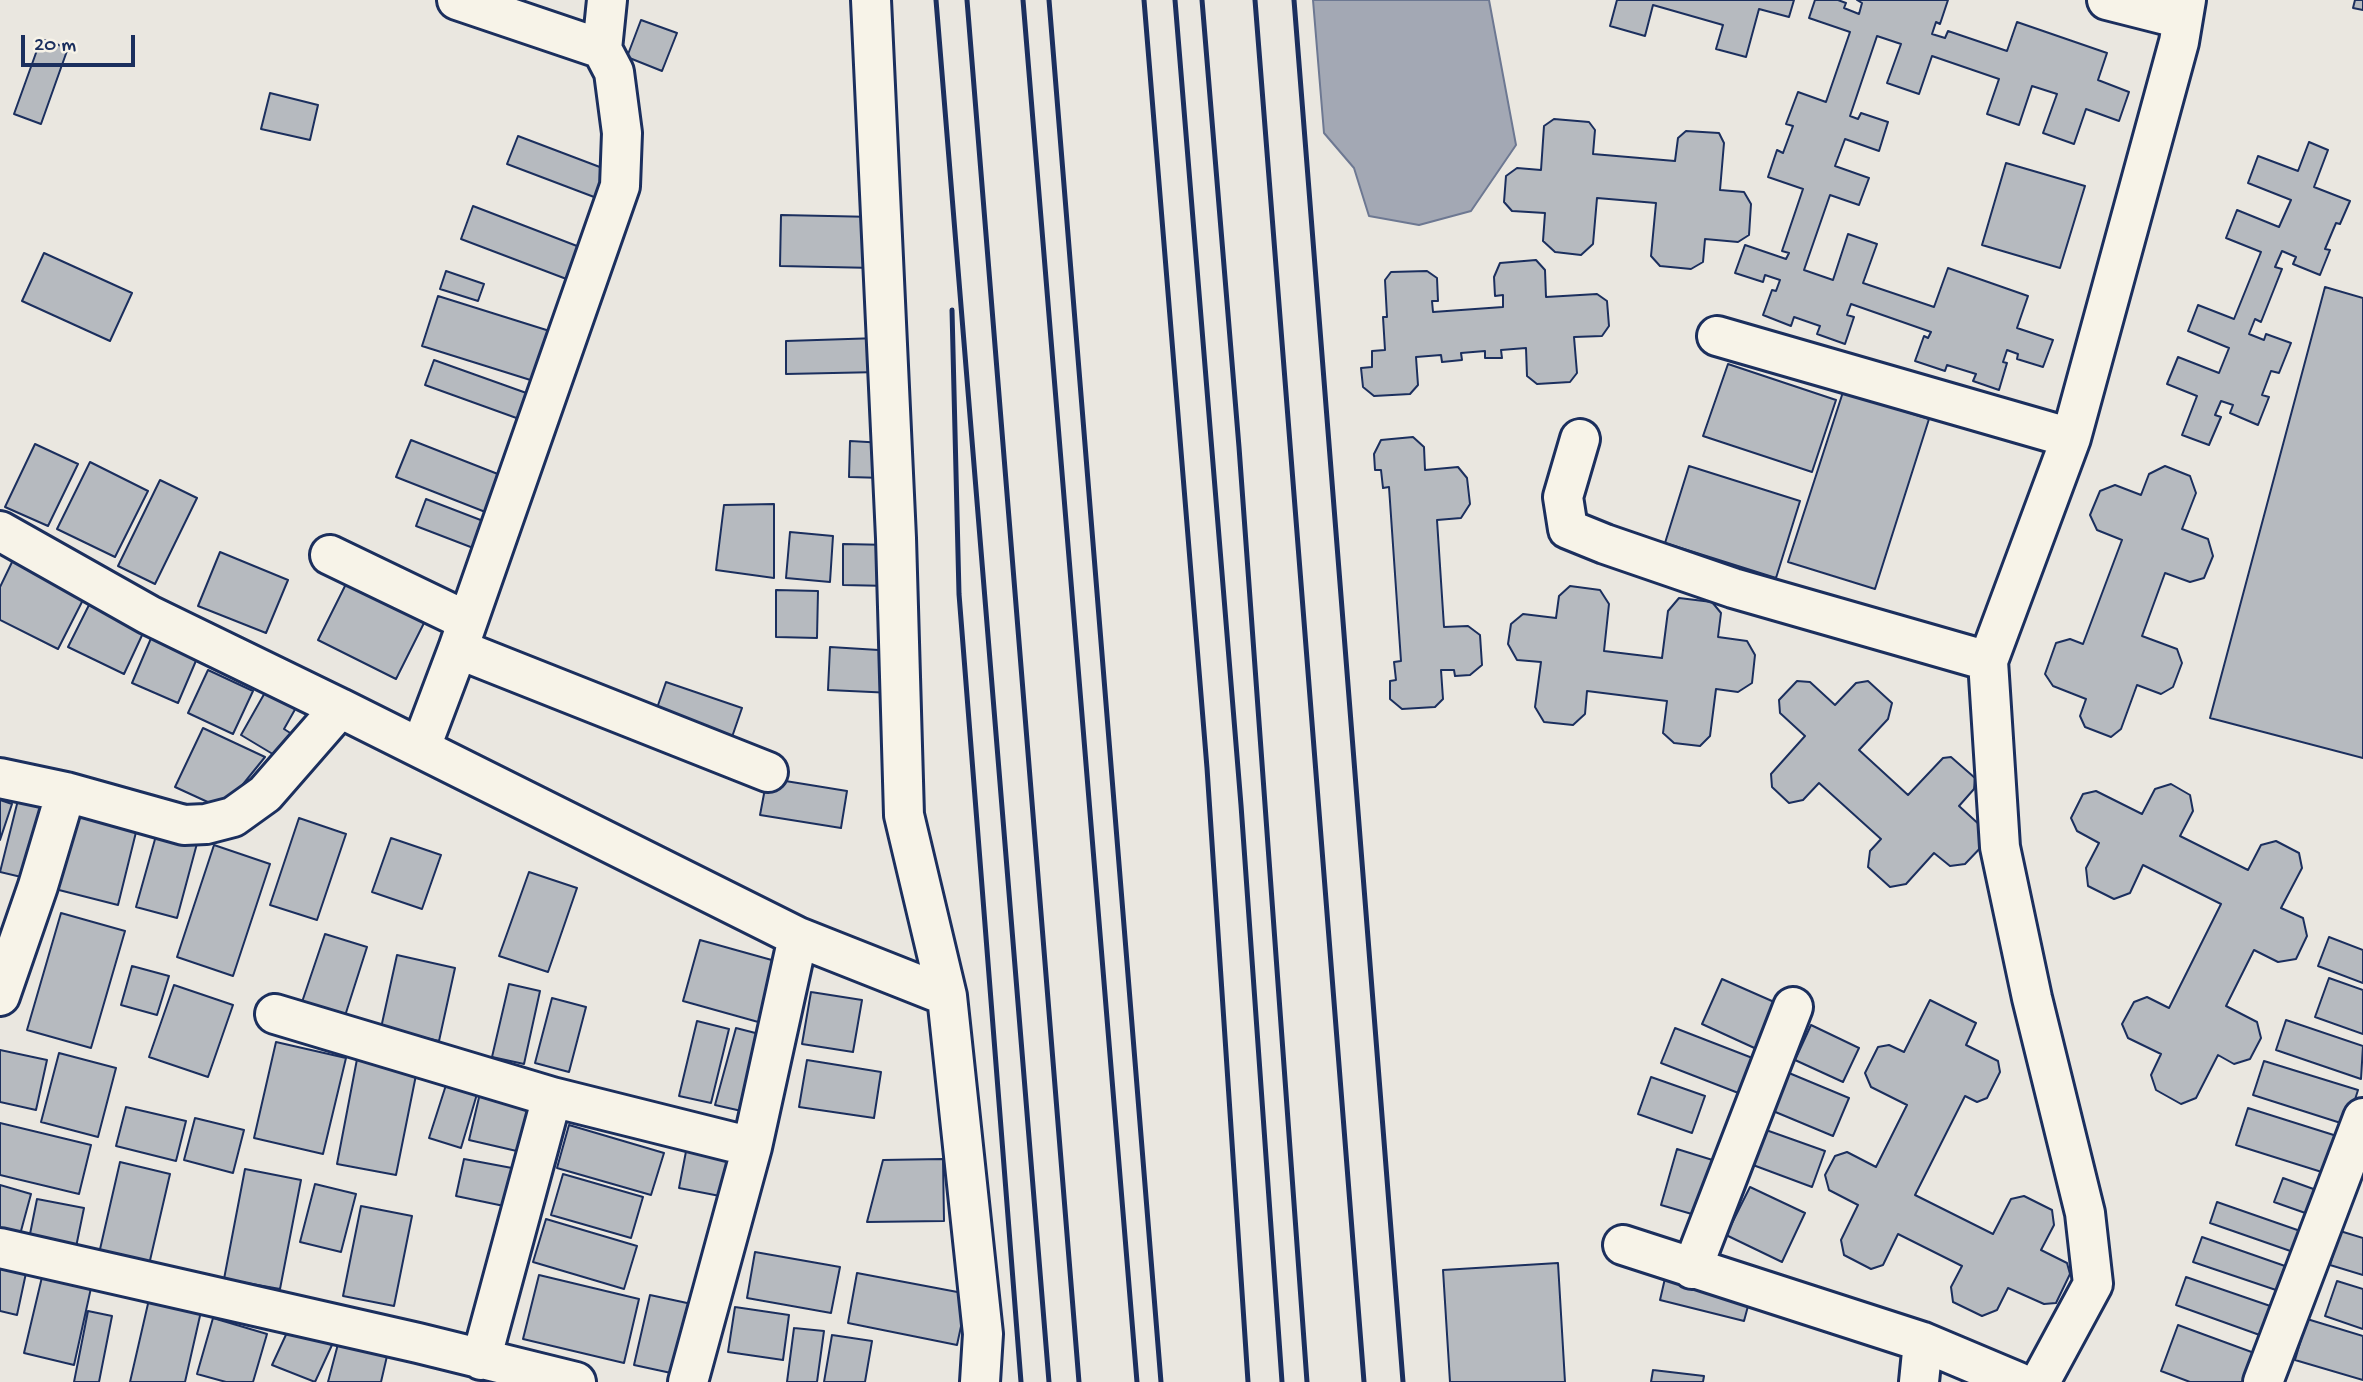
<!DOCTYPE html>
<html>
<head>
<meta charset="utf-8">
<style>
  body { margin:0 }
  #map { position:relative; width:2363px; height:1382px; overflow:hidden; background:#eae7e0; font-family:"Gochi Hand",sans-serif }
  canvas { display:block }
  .scale { position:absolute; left:21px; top:35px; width:114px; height:32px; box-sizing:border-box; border:4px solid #1b2f5e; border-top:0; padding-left:9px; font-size:21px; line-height:24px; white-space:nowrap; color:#1b2f5e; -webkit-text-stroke:5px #f7f3e8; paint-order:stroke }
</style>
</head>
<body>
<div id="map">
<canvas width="2363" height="1382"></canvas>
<div class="scale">20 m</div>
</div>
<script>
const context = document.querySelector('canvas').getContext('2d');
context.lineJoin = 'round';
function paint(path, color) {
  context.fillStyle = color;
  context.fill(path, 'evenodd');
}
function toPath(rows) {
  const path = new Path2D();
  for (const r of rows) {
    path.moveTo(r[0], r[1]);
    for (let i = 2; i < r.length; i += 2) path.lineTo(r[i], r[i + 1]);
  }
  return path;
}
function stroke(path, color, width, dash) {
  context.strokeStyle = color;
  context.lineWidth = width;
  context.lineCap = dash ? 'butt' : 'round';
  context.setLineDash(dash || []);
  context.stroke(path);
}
const water = toPath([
  [1313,0,1489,0,1516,145,1471,211,1419,225,1369,216,1354,168,1324,133,1313,0]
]);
paint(water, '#a3a8b4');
stroke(water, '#6d7892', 2);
const building = toPath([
  [1617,0,1794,0,1789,17,1759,9,1746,57,1716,49,1723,25,1653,5,1645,36,1610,26,1617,0],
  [1815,0,1838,0,1846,3,1844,8,1859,14,1862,3,1857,0,1948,0,1940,24,1936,22,1932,34,1945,38,1948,31,2007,51,2017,22,2107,53,2098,80,2129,92,2119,121,2086,109,2074,144,2043,133,2057,94,2032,86,2019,125,1987,114,1999,79,1932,56,1919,94,1887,83,1901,44,1877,36,1850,116,1858,119,1861,113,1888,122,1879,151,1845,139,1835,166,1869,178,1859,205,1830,195,1804,270,1833,280,1848,234,1877,244,1863,283,1934,307,1948,268,2028,296,2017,328,2053,340,2043,367,2017,359,2018,354,2007,350,2003,362,2007,363,1999,390,1973,381,1976,374,1947,365,1945,371,1915,361,1924,336,1928,338,1931,332,1851,304,1847,315,1854,317,1845,344,1817,334,1820,326,1794,317,1791,326,1763,315,1772,290,1776,291,1780,280,1765,275,1763,282,1735,273,1745,245,1786,259,1789,253,1782,251,1803,189,1768,177,1777,150,1783,153,1793,126,1786,124,1798,92,1826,102,1850,32,1809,18,1815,0],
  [2355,0,2363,0,2363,10,2353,8,2355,0],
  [641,20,677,33,662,71,627,57,641,20],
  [41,39,68,48,41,124,14,114,41,39],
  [270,93,318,105,310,140,261,129,270,93],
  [1554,119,1589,122,1595,130,1593,154,1675,161,1678,138,1686,131,1719,133,1724,143,1720,190,1744,192,1751,204,1749,235,1738,242,1705,239,1703,262,1691,269,1660,266,1651,256,1656,203,1597,198,1593,244,1581,255,1555,252,1543,241,1545,213,1512,211,1504,202,1506,176,1517,168,1541,170,1544,126,1554,119],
  [518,136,613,172,602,200,507,164,518,136],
  [2309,142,2328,150,2314,187,2350,201,2340,224,2336,223,2325,249,2330,250,2320,275,2293,264,2296,257,2282,251,2275,267,2282,269,2261,322,2255,319,2249,334,2264,340,2266,334,2291,343,2279,373,2271,371,2262,395,2269,397,2258,425,2230,413,2233,405,2221,401,2215,415,2221,417,2209,445,2182,435,2197,396,2167,384,2178,357,2219,373,2229,348,2188,331,2198,305,2234,319,2261,252,2226,238,2237,210,2279,227,2291,200,2248,183,2258,156,2298,171,2309,142],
  [2006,163,2085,186,2060,268,1982,245,2006,163],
  [473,206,590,251,577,283,461,239,473,206],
  [781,215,876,217,875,268,780,266,781,215],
  [44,253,132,293,110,341,22,301,44,253],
  [1536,260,1545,270,1546,297,1597,294,1607,301,1609,326,1602,336,1574,337,1577,373,1570,382,1537,384,1527,376,1526,348,1501,350,1502,358,1485,358,1485,351,1461,353,1462,360,1442,362,1441,355,1416,357,1418,385,1410,394,1374,396,1363,387,1361,368,1372,367,1372,351,1385,350,1383,317,1387,317,1385,280,1391,272,1427,271,1437,278,1438,301,1432,301,1433,312,1503,307,1503,295,1495,296,1494,277,1500,263,1536,260],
  [446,271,484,284,478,301,440,289,446,271],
  [2325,287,2363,298,2363,758,2210,718,2325,287],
  [438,296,556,333,540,383,422,346,438,296],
  [879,338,880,372,786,374,786,341,879,338],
  [434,360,532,395,522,420,425,385,434,360],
  [1728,364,1836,400,1812,472,1703,436,1728,364],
  [1843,392,1929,419,1875,589,1788,562,1843,392],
  [1413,437,1424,447,1425,470,1458,467,1467,478,1470,504,1461,518,1437,520,1444,627,1468,626,1480,635,1482,665,1470,675,1455,676,1454,670,1441,670,1443,699,1435,707,1402,709,1390,699,1390,681,1396,680,1394,662,1401,661,1389,487,1383,488,1381,470,1375,470,1374,454,1381,440,1413,437],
  [411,440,508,478,493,515,396,477,411,440],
  [850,441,885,443,884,478,849,477,850,441],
  [35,444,78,464,48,526,5,507,35,444],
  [90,462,148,491,115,557,57,529,90,462],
  [1689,466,1800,501,1776,578,1665,543,1689,466],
  [2165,466,2190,476,2196,493,2182,529,2208,539,2213,556,2204,578,2190,582,2165,573,2142,636,2177,649,2182,663,2173,687,2161,694,2137,685,2121,729,2111,737,2085,727,2080,716,2086,699,2053,686,2045,674,2056,643,2070,639,2083,644,2122,540,2097,530,2090,515,2100,491,2115,485,2141,495,2149,474,2165,466],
  [160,480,197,498,155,584,118,566,160,480],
  [426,499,491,524,481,551,416,526,426,499],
  [774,504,774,578,716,570,724,505,774,504],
  [790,532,833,536,830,582,786,578,790,532],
  [843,544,891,545,890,586,843,585,843,544],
  [220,552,288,580,266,633,198,606,220,552],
  [14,558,86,594,58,649,0,620,0,587,14,558],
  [351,574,429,613,396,679,318,640,351,574],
  [1570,586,1600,590,1609,604,1604,651,1662,658,1668,611,1679,598,1712,602,1721,613,1718,637,1747,641,1755,655,1752,683,1738,692,1716,689,1710,736,1700,746,1674,743,1663,733,1667,701,1587,691,1585,714,1573,725,1544,722,1535,707,1541,662,1517,660,1508,644,1511,624,1523,614,1556,618,1559,596,1570,586],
  [776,590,818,591,817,638,776,637,776,590],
  [89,605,144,631,124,674,68,647,89,605],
  [152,636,198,656,178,703,132,683,152,636],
  [830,647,895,651,893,693,828,690,830,647],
  [208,670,253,691,233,734,188,713,208,670],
  [1797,681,1810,682,1835,705,1856,683,1868,681,1892,703,1888,719,1859,750,1908,795,1943,758,1951,757,1975,778,1974,789,1959,806,1983,828,1985,843,1965,864,1950,866,1934,853,1906,884,1890,887,1868,867,1870,851,1881,839,1819,783,1803,800,1789,803,1772,787,1771,774,1805,736,1780,713,1779,700,1797,681],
  [666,682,742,708,732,737,656,711,666,682],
  [267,689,297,706,284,729,295,736,281,759,241,735,267,689],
  [203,728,265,757,223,809,175,787,203,728],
  [767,778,847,791,841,828,760,815,767,778],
  [2171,784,2190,795,2193,811,2180,836,2248,870,2261,845,2276,841,2299,853,2302,868,2281,908,2303,918,2307,936,2296,959,2278,962,2254,950,2226,1006,2257,1022,2261,1038,2250,1059,2234,1064,2218,1055,2196,1098,2181,1104,2156,1090,2151,1075,2161,1054,2128,1038,2122,1024,2134,1002,2147,997,2169,1008,2221,904,2143,865,2130,893,2114,899,2088,886,2086,868,2099,843,2077,831,2071,818,2083,794,2096,791,2142,814,2155,789,2171,784],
  [19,796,53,804,34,880,0,872,19,796],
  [0,800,12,804,0,840,0,800],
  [76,804,139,820,118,905,55,889,76,804],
  [299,818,346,834,317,920,270,905,299,818],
  [159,825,199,836,177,918,136,907,159,825],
  [391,838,441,855,422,909,372,892,391,838],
  [214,845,270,864,233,976,177,957,214,845],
  [529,872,577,888,548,972,499,956,529,872],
  [61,913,125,931,91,1048,27,1030,61,913],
  [325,934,367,947,344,1019,301,1005,325,934],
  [2329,937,2363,950,2363,983,2318,966,2329,937],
  [700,940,786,964,769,1025,683,1001,700,940],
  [397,955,455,968,439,1041,381,1028,397,955],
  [132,966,169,976,157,1015,121,1005,132,966],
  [2329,978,2363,990,2363,1034,2315,1017,2329,978],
  [1722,979,1781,1005,1761,1051,1702,1024,1722,979],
  [509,984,540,991,524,1064,492,1057,509,984],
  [174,985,233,1005,208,1077,149,1057,174,985],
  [811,992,862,1000,853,1052,802,1044,811,992],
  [552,998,586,1007,569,1072,535,1063,552,998],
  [1930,1000,1976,1023,1966,1045,1998,1061,2000,1072,1987,1098,1977,1102,1965,1096,1915,1195,1993,1234,2011,1199,2024,1196,2052,1210,2054,1225,2041,1250,2067,1263,2070,1274,2056,1303,2044,1304,2008,1288,1997,1310,1982,1316,1953,1302,1951,1287,1962,1266,1898,1234,1883,1265,1871,1269,1844,1255,1841,1240,1858,1205,1829,1190,1825,1175,1835,1156,1847,1152,1876,1167,1907,1105,1871,1087,1865,1073,1878,1047,1889,1045,1904,1052,1930,1000],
  [2286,1020,2363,1046,2361,1079,2276,1050,2286,1020],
  [697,1021,729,1029,711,1103,679,1096,697,1021],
  [1811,1025,1859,1048,1843,1082,1795,1060,1811,1025],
  [736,1028,767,1036,746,1112,715,1105,736,1028],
  [1675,1028,1755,1059,1741,1094,1661,1063,1675,1028],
  [276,1042,346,1058,323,1154,254,1138,276,1042],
  [0,1050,47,1060,36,1110,0,1102,0,1050],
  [59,1053,116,1068,98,1137,41,1122,59,1053],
  [358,1054,418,1065,396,1175,337,1164,358,1054],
  [807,1060,881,1072,874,1118,799,1107,807,1060],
  [2264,1061,2358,1090,2347,1125,2253,1095,2264,1061],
  [1789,1073,1849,1098,1833,1136,1773,1111,1789,1073],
  [1651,1077,1705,1096,1692,1133,1638,1114,1651,1077],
  [446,1085,477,1094,461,1148,429,1138,446,1085],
  [481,1089,533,1102,521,1152,469,1140,481,1089],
  [126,1107,186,1121,176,1161,116,1146,126,1107],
  [2248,1108,2340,1137,2328,1174,2236,1145,2248,1108],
  [195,1118,244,1130,233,1173,184,1160,195,1118],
  [0,1123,91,1145,79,1194,0,1175,0,1123],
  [569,1125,664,1153,651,1195,557,1168,569,1125],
  [1766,1130,1825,1151,1812,1187,1753,1165,1766,1130],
  [688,1141,740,1152,730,1198,679,1188,688,1141],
  [1677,1149,1719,1162,1702,1217,1661,1205,1677,1149],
  [464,1159,512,1168,504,1206,456,1196,464,1159],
  [943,1159,944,1221,867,1222,883,1160,943,1159],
  [120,1162,170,1174,148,1269,98,1258,120,1162],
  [245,1169,301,1180,280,1289,224,1279,245,1169],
  [563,1174,643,1197,631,1238,551,1215,563,1174],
  [2283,1178,2319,1191,2311,1215,2274,1202,2283,1178],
  [315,1184,356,1194,341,1252,300,1242,315,1184],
  [0,1185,31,1194,18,1242,0,1237,0,1185],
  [1750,1187,1805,1213,1782,1262,1726,1235,1750,1187],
  [37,1199,84,1208,75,1252,28,1244,37,1199],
  [2217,1202,2306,1233,2299,1254,2210,1223,2217,1202],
  [361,1206,412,1216,394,1306,343,1296,361,1206],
  [546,1219,637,1246,624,1289,533,1262,546,1219],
  [2340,1231,2363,1238,2363,1275,2330,1265,2340,1231],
  [2202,1237,2285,1266,2276,1290,2193,1262,2202,1237],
  [755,1252,840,1267,831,1313,747,1298,755,1252],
  [1558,1263,1565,1382,1450,1382,1443,1270,1558,1263],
  [0,1267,26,1273,17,1315,0,1311,0,1267],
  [857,1273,968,1294,957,1345,848,1323,857,1273],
  [1666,1274,1751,1295,1744,1321,1660,1300,1666,1274],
  [539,1275,639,1299,624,1363,523,1339,539,1275],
  [42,1277,91,1288,74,1365,24,1353,42,1277],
  [2186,1277,2279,1309,2268,1338,2176,1305,2186,1277],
  [2337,1281,2363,1289,2363,1329,2325,1316,2337,1281],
  [150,1295,202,1307,185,1382,130,1382,150,1295],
  [650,1295,701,1306,685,1376,634,1365,650,1295],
  [735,1307,789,1315,783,1360,728,1352,735,1307],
  [88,1311,112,1316,99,1382,74,1382,88,1311],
  [213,1318,267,1334,253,1382,226,1382,197,1374,213,1318],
  [2307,1319,2363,1336,2363,1380,2295,1360,2307,1319],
  [2178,1325,2257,1354,2247,1382,2190,1382,2161,1371,2178,1325],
  [290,1326,332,1345,315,1382,272,1365,290,1326],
  [794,1328,824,1331,817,1382,787,1382,794,1328],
  [832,1335,872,1341,865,1382,824,1382,832,1335],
  [338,1344,387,1356,381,1382,328,1382,338,1344],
  [1653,1370,1704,1376,1703,1382,1651,1382,1653,1370]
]);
paint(building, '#b6babf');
stroke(building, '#1b2f5e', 2);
const street = toPath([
  [871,0,896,538,904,815,947,996,983,1334,980,1382],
  [2107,0,2182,19],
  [602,49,607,0],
  [1717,336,2071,438],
  [1580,439,1563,497,1568,529,1605,544,1733,588,1988,661],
  [0,531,149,615,340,708],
  [330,555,467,621],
  [458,649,768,772],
  [421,747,458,649,620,186,622,133,614,72,602,49,457,0],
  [0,778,66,792,184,825,206,824,233,817,265,794,340,708,798,937,752,1147,688,1382],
  [798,937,947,996],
  [0,996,38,886,66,792],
  [275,1014,552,1097,752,1147],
  [1623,1245,1923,1342,2018,1382],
  [0,1248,418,1343,576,1382],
  [1692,1269,1793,1007],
  [481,1360,552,1097],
  [1919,1382,1923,1342],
  [2040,1382,2093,1284,2085,1213,2032,998,2000,847,1988,661,2071,438,2179,42,2186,0],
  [2263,1382,2363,1118]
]);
stroke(street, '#1b2f5e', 44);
stroke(street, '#f7f3e8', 38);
stroke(toPath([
  [936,0,1049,1382],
  [967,0,1079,1382],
  [1023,0,1137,1382],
  [1049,0,1161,1382],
  [1144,0,1207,768,1248,1382],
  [1175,0,1241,805,1282,1382],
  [1202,0,1239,447,1307,1382],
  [1255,0,1364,1382],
  [1294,0,1403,1382],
  [952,310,959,594,1021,1382]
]), '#1b2f5e', 5);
</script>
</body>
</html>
